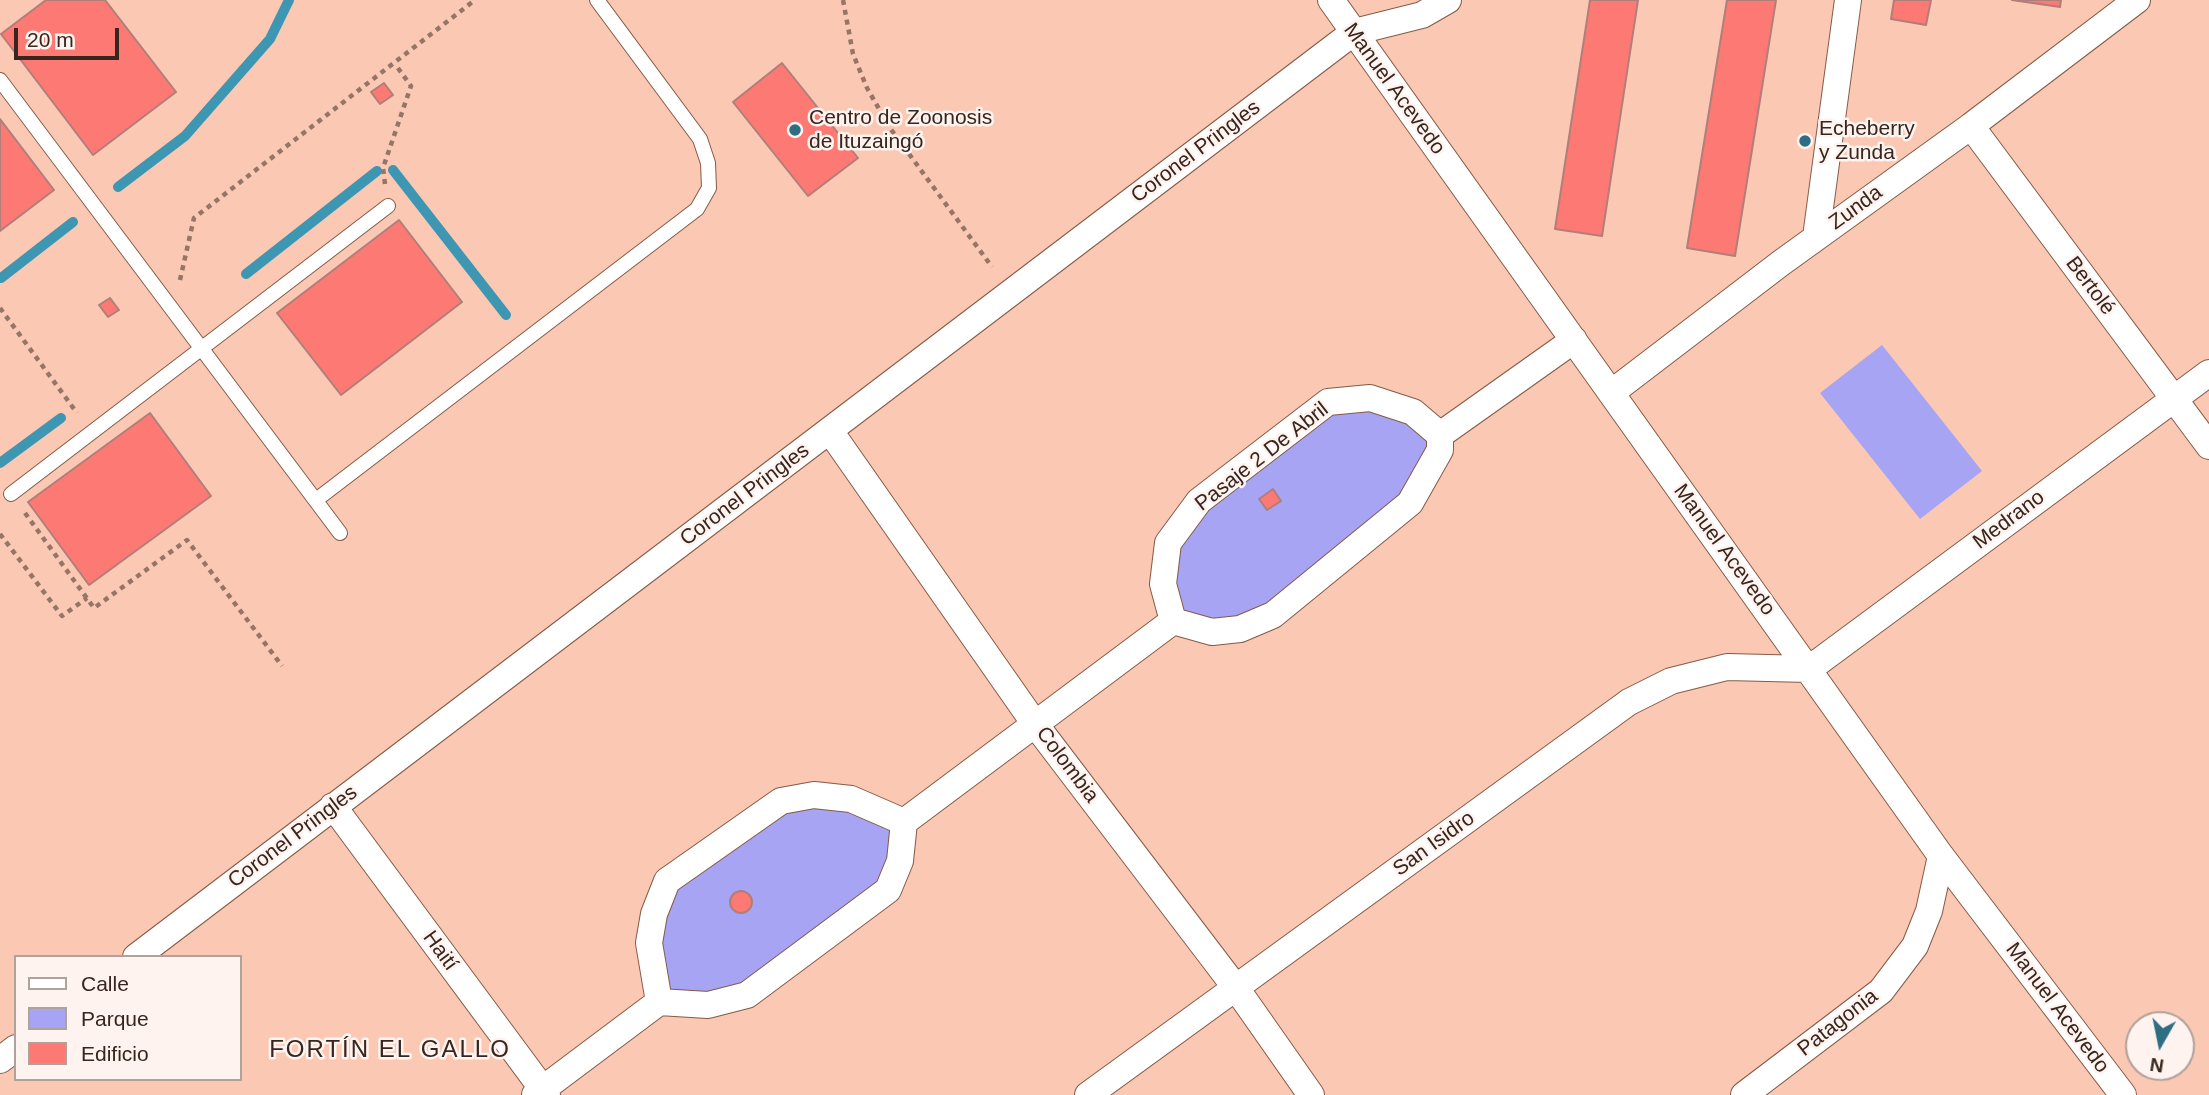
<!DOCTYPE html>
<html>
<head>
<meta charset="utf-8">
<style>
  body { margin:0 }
  #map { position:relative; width:2209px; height:1095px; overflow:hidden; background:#fac8b3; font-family:Helvetica,sans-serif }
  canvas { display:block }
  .legend { position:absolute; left:14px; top:955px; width:228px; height:126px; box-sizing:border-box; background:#fef3ef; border:2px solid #afa19b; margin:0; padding:9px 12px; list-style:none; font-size:21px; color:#38251d }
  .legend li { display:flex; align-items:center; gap:14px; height:35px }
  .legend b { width:35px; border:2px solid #afa19b }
  .north { position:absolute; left:2125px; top:1011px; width:70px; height:70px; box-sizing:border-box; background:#fef3ef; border:2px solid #afa19b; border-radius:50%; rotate:189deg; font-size:19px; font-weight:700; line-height:28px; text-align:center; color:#38251d }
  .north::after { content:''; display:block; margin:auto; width:24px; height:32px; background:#2f6d83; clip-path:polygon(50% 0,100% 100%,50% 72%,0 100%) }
  .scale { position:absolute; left:14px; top:28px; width:105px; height:32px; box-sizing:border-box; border:4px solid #38251d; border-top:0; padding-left:9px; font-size:21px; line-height:24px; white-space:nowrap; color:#38251d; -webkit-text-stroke:5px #fef3ef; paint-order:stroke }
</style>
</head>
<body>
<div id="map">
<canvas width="2209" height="1095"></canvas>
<ul class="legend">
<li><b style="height:9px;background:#fff"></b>Calle</li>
<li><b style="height:19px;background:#a6a4f3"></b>Parque</li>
<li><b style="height:19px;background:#fd7a74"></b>Edificio</li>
</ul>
<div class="north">N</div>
<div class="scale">20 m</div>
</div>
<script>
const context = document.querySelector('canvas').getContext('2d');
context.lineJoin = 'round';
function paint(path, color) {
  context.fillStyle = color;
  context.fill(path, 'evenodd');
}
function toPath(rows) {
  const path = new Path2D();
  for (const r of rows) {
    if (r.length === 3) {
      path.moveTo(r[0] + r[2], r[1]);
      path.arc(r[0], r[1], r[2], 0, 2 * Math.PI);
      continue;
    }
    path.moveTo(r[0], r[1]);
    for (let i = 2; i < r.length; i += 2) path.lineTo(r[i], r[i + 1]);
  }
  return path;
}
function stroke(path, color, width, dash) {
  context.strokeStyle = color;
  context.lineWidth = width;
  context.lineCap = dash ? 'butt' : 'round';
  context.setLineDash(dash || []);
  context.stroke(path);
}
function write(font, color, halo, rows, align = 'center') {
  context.font = font + ' Helvetica,sans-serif';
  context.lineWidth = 5;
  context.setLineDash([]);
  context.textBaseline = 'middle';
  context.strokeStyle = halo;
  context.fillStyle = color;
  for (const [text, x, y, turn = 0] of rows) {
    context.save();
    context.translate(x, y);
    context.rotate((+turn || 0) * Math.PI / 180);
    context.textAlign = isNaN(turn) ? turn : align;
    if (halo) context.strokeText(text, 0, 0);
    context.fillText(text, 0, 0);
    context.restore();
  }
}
paint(toPath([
  [1882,345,1982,471,1920,519,1820,393],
  [1351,398,1440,435,1427,477,1240,629,1173,621,1168,543,1199,501],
  [814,795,904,822,888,890,747,995,659,1002,654,914,667,881]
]), '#a6a4f3');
stroke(toPath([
  [393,170,506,315],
  [118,187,185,136,270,39,289,0],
  [246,274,377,171],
  [1,278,73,222],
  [0,463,61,418]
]), '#3d96b2', 10);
const building = toPath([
  [46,0,105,0,176,92,93,155,1,34,46,0],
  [1590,0,1638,0,1602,236,1555,229,1590,0],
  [1727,0,1776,0,1735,256,1687,248,1727,0],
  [1894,0,1931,0,1926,25,1891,19,1894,0],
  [2012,0,2061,0,2060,7,2012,0],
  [782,63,858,158,808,196,733,102,782,63],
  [384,83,393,95,380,104,371,92,384,83],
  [0,119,54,190,0,231,0,119],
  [399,220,462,302,341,395,277,313,399,220],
  [110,298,119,310,108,317,99,305,110,298],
  [150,413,211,496,89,585,28,502,150,413],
  [1273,489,1281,501,1267,510,1259,499,1273,489],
  [741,902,11]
]);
paint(building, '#fd7a74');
stroke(building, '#b17e7a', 2);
const service = toPath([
  [0,80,340,533],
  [11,494,388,206],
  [316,500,697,209,709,188,708,163,700,139,597,0]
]);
const minor = toPath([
  [1331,0,1941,856,2123,1095],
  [1971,126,2209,446],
  [1816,237,1848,0],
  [1611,393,1781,263,1971,126,2137,0],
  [830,431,1035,724,1236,988,1311,1095],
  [1440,435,1440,450,1410,503,1273,615,1240,629,1212,632,1173,621,1163,584,1168,543,1199,501,1328,402,1370,398,1413,412,1440,435,1574,340],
  [1809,669,2209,373],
  [333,806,547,1095],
  [136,957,1354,32,1422,15,1448,0],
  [659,1002,649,943,654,914,667,881,781,801,814,795,851,799,904,822],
  [0,1060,16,1048],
  [535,1095,659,1002,708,1005,747,995,888,890,900,861,904,822,1173,621],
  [1088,1095,1629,702,1671,681,1727,667,1809,669],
  [1744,1095,1881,991,1915,946,1929,911,1941,856]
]);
stroke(service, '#855a47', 16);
stroke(minor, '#855a47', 28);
stroke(toPath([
  [843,0,853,54,867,88,890,128,992,267],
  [385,184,383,168,411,86,395,64],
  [180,280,194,218,475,0],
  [0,308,77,413],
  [25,513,94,608,187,540,282,666],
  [0,534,62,616,87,598]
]), '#967466', 4.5, [5, 5]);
stroke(service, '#fff', 14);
stroke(minor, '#fff', 26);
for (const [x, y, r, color] of [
  [795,130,7,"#2f6d83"],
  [1805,141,7,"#2f6d83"]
]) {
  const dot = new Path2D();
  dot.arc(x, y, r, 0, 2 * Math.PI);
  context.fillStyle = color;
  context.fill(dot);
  stroke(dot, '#fef3ef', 2.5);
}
write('21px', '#38251d', '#fef3ef', [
  ["Manuel Acevedo",1394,89,54],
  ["Coronel Pringles",1196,152,-37],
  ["Zunda",1856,208,-36],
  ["Bertolé",2090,286,53],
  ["Pasaje 2 De Abril",1262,457,-38],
  ["Coronel Pringles",745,495,-37],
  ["Medrano",2009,520,-37],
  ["Manuel Acevedo",1724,550,54],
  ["Colombia",1067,765,53],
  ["Coronel Pringles",293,837,-37],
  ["San Isidro",1434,844,-36],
  ["Haití",440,951,54],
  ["Manuel Acevedo",2057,1008,53],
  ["Patagonia",1838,1023,-38]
]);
write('21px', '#38251d', '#fef3ef', [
  ["Centro de Zoonosis",809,118],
  ["de Ituzaingó",809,142],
  ["Echeberry",1819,129],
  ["y Zunda",1819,153]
], 'left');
context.letterSpacing = '2px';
write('24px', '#38251d', '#fef3ef', [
  ["FORTÍN EL GALLO",390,1050]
]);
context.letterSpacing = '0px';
</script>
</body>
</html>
